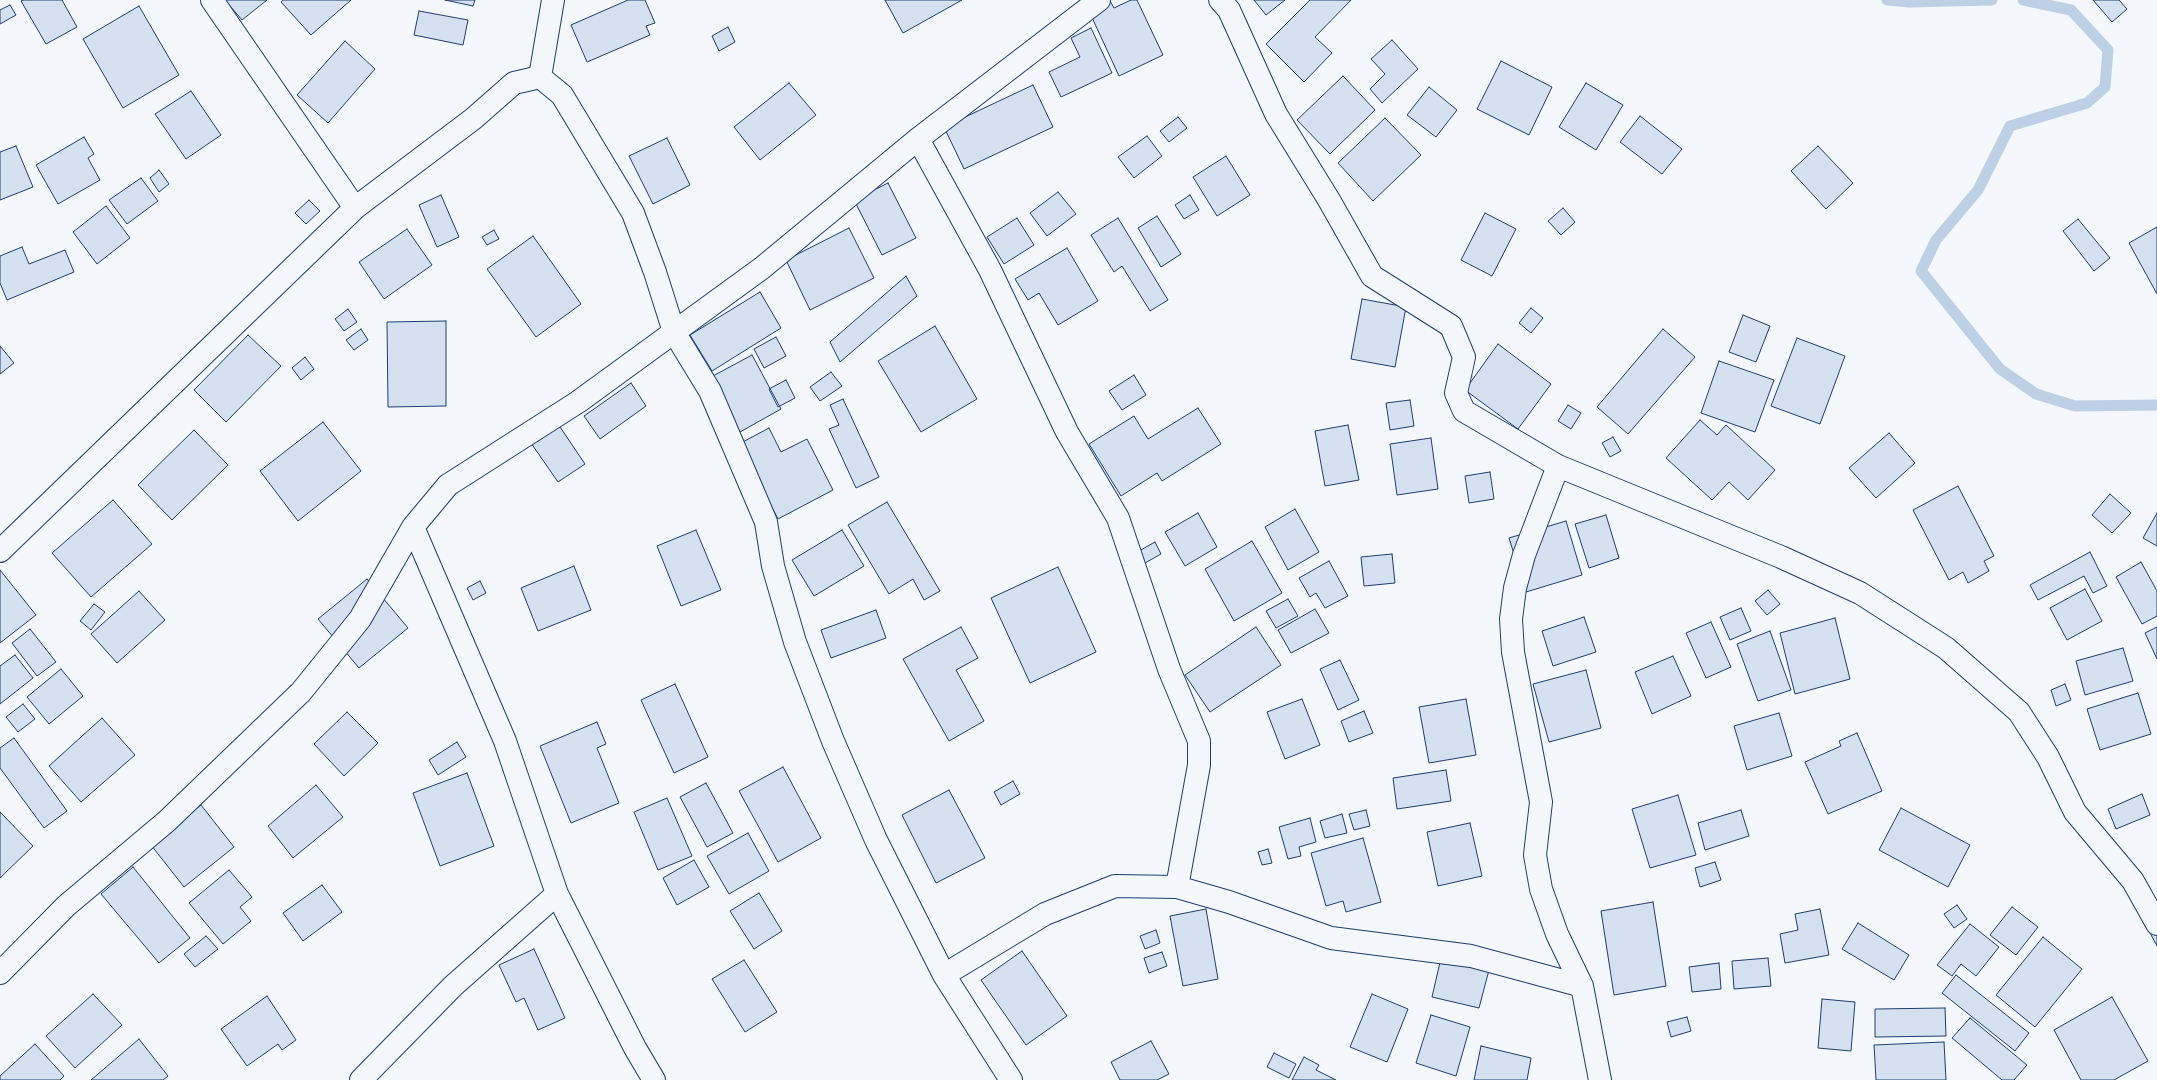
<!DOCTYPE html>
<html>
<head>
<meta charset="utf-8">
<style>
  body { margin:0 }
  canvas { display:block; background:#f4f7fb }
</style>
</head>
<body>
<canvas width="2157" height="1080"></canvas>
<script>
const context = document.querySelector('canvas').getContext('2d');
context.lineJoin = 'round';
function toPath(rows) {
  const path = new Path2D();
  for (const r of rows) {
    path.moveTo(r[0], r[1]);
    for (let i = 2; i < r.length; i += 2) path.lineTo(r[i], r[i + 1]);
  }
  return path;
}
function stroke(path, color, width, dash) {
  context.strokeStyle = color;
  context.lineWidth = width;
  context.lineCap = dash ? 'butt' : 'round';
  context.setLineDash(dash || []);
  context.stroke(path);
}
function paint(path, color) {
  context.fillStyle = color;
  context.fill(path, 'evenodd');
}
stroke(toPath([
  [1887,0,1909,2,1992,0],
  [2023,0,2071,10,2108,50,2105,87,2087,103,2010,126,1978,190,1936,240,1921,271,2000,369,2036,394,2075,406,2157,405]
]), '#bed0e5', 11);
const building = toPath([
  [23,0,62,0,77,27,46,44,21,1,23,0],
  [225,0,267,0,242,20,225,0],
  [283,0,351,0,311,35,281,2,283,0],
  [445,0,475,0,473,6,445,0],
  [628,0,645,0,655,23,646,26,650,35,587,62,571,25,628,0],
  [885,0,962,0,903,33,885,0],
  [1131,0,1137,0,1163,55,1119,76,1089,11,1110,1,1114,8,1131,0],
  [1254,0,1285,0,1266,15,1254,0],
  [1310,0,1351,0,1315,37,1332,53,1304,82,1266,44,1310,0],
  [2093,0,2119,0,2127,9,2112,22,2093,0],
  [10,5,16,15,0,24,0,10,10,5],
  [139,6,179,75,123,108,83,39,139,6],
  [419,11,468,20,463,45,414,35,419,11],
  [728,27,735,42,719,51,712,36,728,27],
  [1091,28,1112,73,1061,97,1049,72,1080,57,1071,38,1091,28],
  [1392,40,1418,69,1382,103,1370,89,1385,74,1371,59,1392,40],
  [345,41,375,69,328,123,297,95,345,41],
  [1501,61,1552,87,1529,135,1477,109,1501,61],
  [1343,76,1375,110,1330,154,1297,120,1343,76],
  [789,83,816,115,760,160,734,127,789,83],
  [1586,83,1623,105,1596,150,1559,127,1586,83],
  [1033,85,1053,127,964,169,944,127,1033,85],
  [1429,87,1457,110,1436,137,1407,115,1429,87],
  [191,91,221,135,186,159,155,114,191,91],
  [1640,116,1682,149,1662,174,1620,142,1640,116],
  [1178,117,1187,128,1169,142,1160,131,1178,117],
  [1385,118,1421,155,1373,201,1338,163,1385,118],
  [1147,136,1162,156,1134,178,1118,157,1147,136],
  [84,137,94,154,88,158,100,180,58,204,36,165,84,137],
  [667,138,690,185,653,204,629,156,667,138],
  [16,146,33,187,0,200,0,152,16,146],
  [1818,146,1853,183,1826,209,1791,171,1818,146],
  [1226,156,1250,195,1217,216,1193,177,1226,156],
  [159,170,169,184,159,192,150,178,159,170],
  [141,178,158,201,127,224,109,200,141,178],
  [888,183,916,238,882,255,854,200,888,183],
  [1058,192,1076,214,1047,236,1030,213,1058,192],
  [441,195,459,237,437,247,419,205,441,195],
  [1190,195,1199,210,1184,219,1175,205,1190,195],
  [309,200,320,211,306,224,295,213,309,200],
  [106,206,130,238,97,264,73,232,106,206],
  [1563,208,1575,222,1561,235,1548,221,1563,208],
  [1485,213,1516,229,1492,276,1461,260,1485,213],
  [1157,216,1181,254,1161,267,1138,228,1157,216],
  [1017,218,1034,245,1004,264,987,237,1017,218],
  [1118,218,1168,300,1150,311,1122,266,1114,272,1091,235,1118,218],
  [2078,219,2110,258,2094,271,2063,231,2078,219],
  [2157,227,2157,294,2129,243,2157,227],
  [849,228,874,278,810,310,786,260,849,228],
  [407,229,432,265,384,299,359,262,407,229],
  [494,230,499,239,487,245,482,237,494,230],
  [533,236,581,304,536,337,487,269,533,236],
  [22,247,29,264,65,250,74,272,7,300,0,283,0,256,22,247],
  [1067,248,1098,301,1058,325,1039,293,1028,300,1015,279,1067,248],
  [906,276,917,296,840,362,830,342,906,276],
  [760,292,781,328,712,371,690,335,760,292],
  [1362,299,1406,307,1395,367,1351,359,1362,299],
  [1531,308,1543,318,1531,333,1519,323,1531,308],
  [348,309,357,322,344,331,335,319,348,309],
  [1743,315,1770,326,1756,362,1729,352,1743,315],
  [446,321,446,406,388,407,387,322,446,321],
  [935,326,977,399,921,432,878,361,935,326],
  [361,329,368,340,354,350,346,340,361,329],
  [1663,329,1695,357,1628,434,1597,407,1663,329],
  [248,335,281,366,226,422,194,390,248,335],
  [776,337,786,356,764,368,754,349,776,337],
  [1797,338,1845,356,1820,424,1771,406,1797,338],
  [1498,344,1551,384,1518,429,1465,390,1498,344],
  [0,346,14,363,0,374,0,346],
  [752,355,781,409,740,432,711,377,752,355],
  [305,357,314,369,301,380,292,368,305,357],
  [1719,361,1774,380,1755,432,1701,413,1719,361],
  [831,372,842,386,820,401,810,387,831,372],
  [1134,375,1146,395,1122,410,1109,391,1134,375],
  [786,380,795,398,778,407,769,389,786,380],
  [631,383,646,406,600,439,584,416,631,383],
  [843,399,879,477,856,488,829,429,839,425,830,405,843,399],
  [1410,400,1414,426,1390,430,1386,403,1410,400],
  [1568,405,1581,413,1571,429,1558,421,1568,405],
  [1198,408,1221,444,1162,481,1157,473,1121,496,1089,444,1134,416,1148,439,1198,408],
  [1700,420,1717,435,1726,425,1775,470,1748,500,1729,482,1712,500,1666,458,1700,420],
  [323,422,361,471,298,521,260,471,323,422],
  [558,424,585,464,558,482,531,443,558,424],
  [1348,425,1359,480,1325,486,1315,431,1348,425],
  [769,428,781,452,807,439,833,490,778,519,739,444,769,428],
  [194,430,228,465,172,520,138,485,194,430],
  [1889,433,1915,463,1876,498,1849,468,1889,433],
  [1613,437,1621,451,1610,457,1602,443,1613,437],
  [1431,438,1438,489,1397,495,1390,444,1431,438],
  [1490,472,1494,499,1469,503,1465,476,1490,472],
  [1958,486,1994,556,1984,561,1989,571,1968,583,1963,572,1949,580,1913,510,1958,486],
  [2110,494,2131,513,2112,533,2092,515,2110,494],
  [113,500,152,544,91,597,52,553,113,500],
  [887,502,940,591,924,600,913,579,889,594,848,525,887,502],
  [1295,509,1319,552,1288,570,1265,527,1295,509],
  [1198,513,1217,547,1185,566,1165,532,1198,513],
  [2157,513,2157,546,2143,538,2157,513],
  [1606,515,1619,558,1589,568,1575,524,1606,515],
  [1566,521,1582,575,1526,592,1509,538,1566,521],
  [696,530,721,590,681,606,657,546,696,530],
  [842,530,864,566,814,596,792,560,842,530],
  [1252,541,1282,593,1234,621,1205,569,1252,541],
  [1155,542,1161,554,1145,563,1139,551,1155,542],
  [2090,552,2107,586,2093,593,2084,576,2038,600,2030,585,2090,552],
  [1392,554,1395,583,1364,586,1361,557,1392,554],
  [1329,561,1348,596,1325,608,1316,593,1310,597,1299,578,1329,561],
  [2141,562,2157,591,2157,616,2142,624,2116,577,2141,562],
  [574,566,591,610,538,631,521,588,574,566],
  [1058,567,1096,652,1030,683,991,598,1058,567],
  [0,570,36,615,0,643,0,570],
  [367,579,408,628,359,668,318,619,367,579],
  [480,581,486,593,473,600,467,588,480,581],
  [2085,589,2102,621,2067,640,2050,608,2085,589],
  [1768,590,1780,604,1767,615,1755,601,1768,590],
  [139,591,165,620,117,663,91,634,139,591],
  [1288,599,1298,616,1276,628,1266,611,1288,599],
  [94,604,105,612,91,630,80,621,94,604],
  [1741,608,1751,631,1730,640,1720,617,1741,608],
  [1315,609,1329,633,1291,653,1278,630,1315,609],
  [876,610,886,638,831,658,821,630,876,610],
  [1584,617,1596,652,1553,666,1542,631,1584,617],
  [1835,618,1850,679,1795,694,1780,633,1835,618],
  [1711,622,1731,667,1706,678,1686,633,1711,622],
  [961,627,978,658,956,670,984,721,949,741,903,659,961,627],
  [1256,627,1281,665,1210,712,1185,675,1256,627],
  [2157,627,2157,659,2145,633,2157,627],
  [30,629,56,662,37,676,12,643,30,629],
  [1770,631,1791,690,1758,701,1737,644,1770,631],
  [2123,648,2133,681,2085,695,2076,661,2123,648],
  [15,655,33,678,0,704,0,666,15,655],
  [1673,656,1691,696,1652,714,1635,672,1673,656],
  [1340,660,1359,700,1338,710,1320,669,1340,660],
  [61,669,83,696,49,724,27,697,61,669],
  [1586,670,1601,728,1549,742,1533,684,1586,670],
  [675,684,708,757,674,773,641,700,675,684],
  [2065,684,2071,700,2056,706,2051,690,2065,684],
  [2138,693,2151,734,2100,750,2087,709,2138,693],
  [1302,699,1320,745,1285,759,1267,712,1302,699],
  [1466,699,1476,755,1429,763,1419,707,1466,699],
  [23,704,35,719,18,732,6,717,23,704],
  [1364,711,1373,733,1349,742,1341,721,1364,711],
  [347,712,378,743,344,776,314,744,347,712],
  [1779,713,1792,756,1747,770,1734,726,1779,713],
  [102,718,135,755,81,802,49,766,102,718],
  [597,722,606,744,597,748,619,803,571,823,540,746,597,722],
  [1857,733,1882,791,1828,814,1805,762,1841,746,1839,741,1857,733],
  [14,738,67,811,44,828,0,768,0,748,14,738],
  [457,742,466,757,438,775,429,760,457,742],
  [783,767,821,838,778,862,739,791,783,767],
  [1446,770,1451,801,1397,809,1393,778,1446,770],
  [467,773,494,846,440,866,413,793,467,773],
  [1013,781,1020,794,1001,805,994,792,1013,781],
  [706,783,733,833,707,847,680,797,706,783],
  [316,785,343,817,293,858,268,826,316,785],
  [949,790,985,858,936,883,902,815,949,790],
  [2142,794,2150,815,2116,829,2108,809,2142,794],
  [1678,795,1696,855,1650,868,1632,809,1678,795],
  [667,798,692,856,658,870,634,812,667,798],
  [201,805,234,847,184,887,151,845,201,805],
  [1901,808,1970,845,1948,887,1879,850,1901,808],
  [1366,810,1370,826,1354,830,1349,814,1366,810],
  [1741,810,1749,836,1705,850,1698,823,1741,810],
  [0,812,33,846,0,878,0,812],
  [1342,814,1347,833,1325,838,1320,821,1342,814],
  [1310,818,1316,842,1299,847,1301,856,1288,859,1279,827,1310,818],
  [1470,823,1482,876,1438,886,1427,832,1470,823],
  [748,833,769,871,729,894,707,856,748,833],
  [1363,838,1381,902,1346,912,1343,901,1326,906,1311,853,1363,838],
  [1268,849,1272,863,1262,865,1258,852,1268,849],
  [694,860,709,887,677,905,663,878,694,860],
  [1715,862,1721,880,1700,887,1695,868,1715,862],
  [133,867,190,938,159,963,101,894,133,867],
  [229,870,252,897,240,907,251,921,223,944,189,903,229,870],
  [322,885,342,912,303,941,283,913,322,885],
  [759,893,782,931,754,949,730,911,759,893],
  [1653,902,1666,986,1614,995,1601,911,1653,902],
  [1957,905,1967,919,1954,928,1944,914,1957,905],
  [2012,907,2038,927,2016,955,1990,935,2012,907],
  [1206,909,1218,979,1183,986,1170,916,1206,909],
  [1820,909,1829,955,1785,963,1780,934,1798,930,1795,914,1820,909],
  [1858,923,1909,955,1894,980,1842,949,1858,923],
  [1970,924,1999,947,1976,976,1961,964,1952,976,1937,965,1970,924],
  [2157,926,2157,946,2149,931,2157,926],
  [1156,930,1160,943,1145,949,1140,936,1156,930],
  [206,936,218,949,195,967,184,954,206,936],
  [2043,937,2082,969,2035,1027,1996,995,2043,937],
  [534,949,565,1018,538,1030,524,998,516,1002,499,965,534,949],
  [1022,951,1067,1016,1026,1045,981,980,1022,951],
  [1162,952,1167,966,1149,973,1144,958,1162,952],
  [1441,958,1489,970,1479,1008,1432,997,1441,958],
  [1768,958,1771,986,1734,989,1732,961,1768,958],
  [744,960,777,1012,745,1032,712,979,744,960],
  [1719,963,1721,989,1692,992,1689,967,1719,963],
  [1956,975,2029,1033,2015,1051,1942,993,1956,975],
  [93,994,122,1025,75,1068,46,1036,93,994],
  [1372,994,1408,1009,1387,1062,1350,1047,1372,994],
  [267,996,296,1040,282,1050,278,1044,247,1066,221,1029,267,996],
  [2112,997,2148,1061,2114,1080,2081,1080,2054,1030,2112,997],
  [1822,999,1855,1002,1851,1051,1818,1048,1822,999],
  [1945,1008,1946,1036,1875,1037,1875,1009,1945,1008],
  [1431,1015,1470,1027,1456,1076,1416,1063,1431,1015],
  [1687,1017,1691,1031,1671,1037,1667,1022,1687,1017],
  [1970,1018,2027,1065,2014,1080,2002,1080,1952,1038,1970,1018],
  [139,1039,168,1076,163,1080,91,1080,139,1039],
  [1151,1041,1169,1074,1157,1080,1120,1080,1111,1062,1151,1041],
  [1944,1042,1946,1080,1876,1080,1874,1045,1944,1042],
  [35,1044,64,1076,60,1080,0,1080,0,1076,35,1044],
  [1481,1046,1531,1058,1527,1080,1474,1080,1481,1046],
  [1274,1053,1296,1064,1289,1078,1267,1067,1274,1053],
  [1304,1057,1319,1065,1316,1070,1336,1080,1292,1080,1304,1057]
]);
paint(building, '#d5e0f0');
stroke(building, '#1d3f73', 1);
const minor = toPath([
  [212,0,355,208],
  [1220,0,1229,10,1276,114,1329,200,1372,276,1451,326,1464,357,1456,393,1464,411,1558,466,1781,557,1860,593,1946,648,2019,712,2048,757,2075,812,2133,881,2157,924],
  [540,77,562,95,633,213,655,272,674,332,710,391,766,522,773,566,795,642,833,741,876,840,944,975,1011,1080],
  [540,77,553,0],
  [918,139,990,270,1067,432,1118,518,1169,669,1199,741,1199,765,1177,887],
  [1558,466,1524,555,1515,588,1511,619,1513,652,1541,802,1535,855,1541,889,1557,934,1582,986,1600,1080],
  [0,551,355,208,473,119,514,83,540,77],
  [0,973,66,906,167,821,301,692,360,619,413,527],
  [944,975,1045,914,1115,886,1177,887,1229,902,1331,938,1471,956,1582,986],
  [361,1080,453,986,557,894],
  [654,1080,635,1048,557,894,505,741,413,527,448,485,578,402,762,268,918,139,1099,0]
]);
stroke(minor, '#1d3f73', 24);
stroke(minor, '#f4f7fb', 22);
</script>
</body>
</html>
